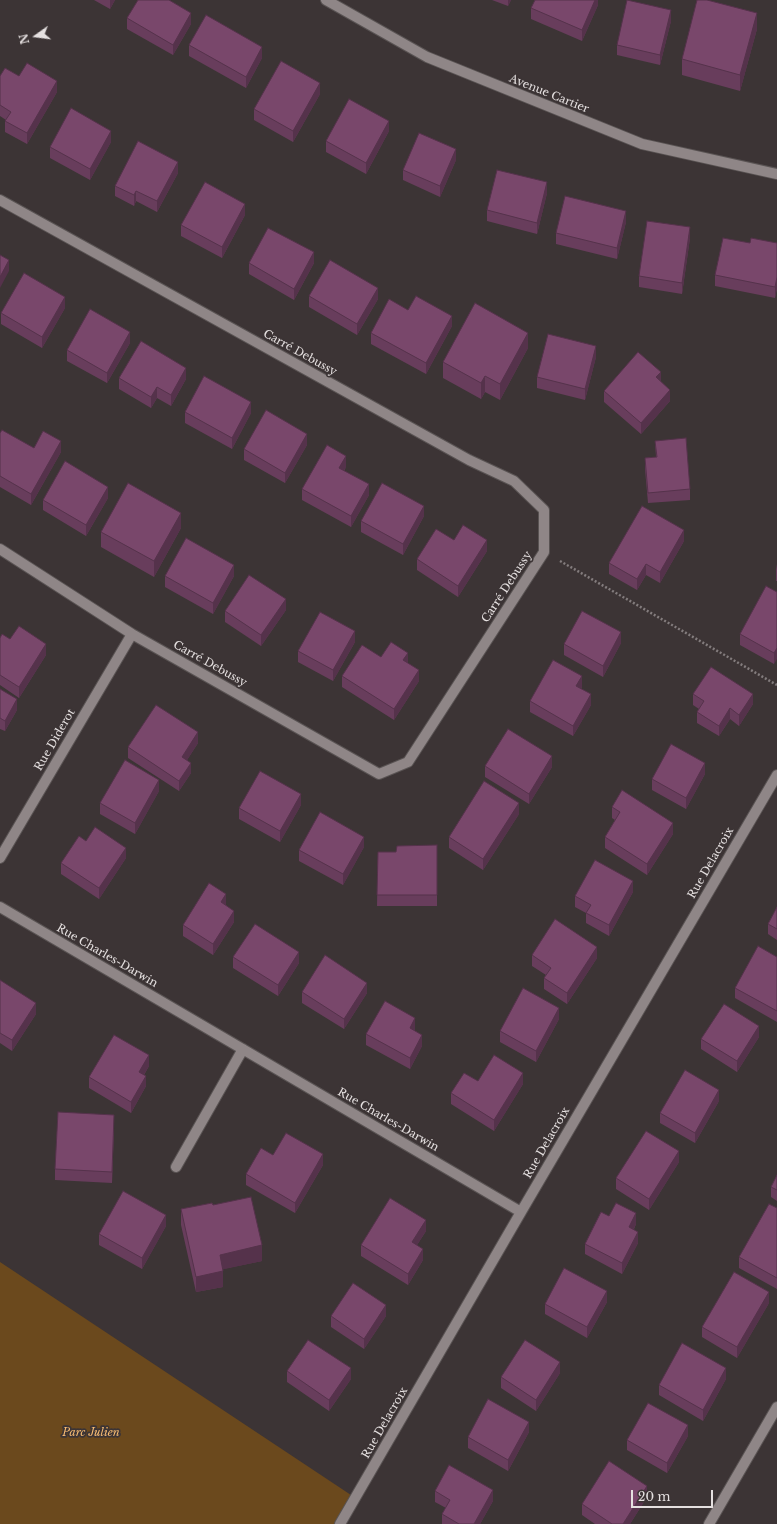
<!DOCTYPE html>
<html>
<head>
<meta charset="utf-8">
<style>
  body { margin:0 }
  #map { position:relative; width:777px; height:1524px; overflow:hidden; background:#3c3435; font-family:"Libre Baskerville",serif }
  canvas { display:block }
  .north { position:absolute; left:16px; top:16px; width:40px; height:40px; -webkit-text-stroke:3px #3c3435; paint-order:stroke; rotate:256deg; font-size:11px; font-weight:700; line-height:16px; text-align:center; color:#e5e0e0 }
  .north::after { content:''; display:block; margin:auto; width:14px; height:18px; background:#e5e0e0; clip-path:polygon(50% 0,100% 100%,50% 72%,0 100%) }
  .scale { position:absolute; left:631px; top:1490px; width:82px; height:18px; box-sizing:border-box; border:2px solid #e5e0e0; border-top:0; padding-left:5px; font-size:12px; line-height:14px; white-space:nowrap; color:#e5e0e0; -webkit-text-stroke:3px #3c3435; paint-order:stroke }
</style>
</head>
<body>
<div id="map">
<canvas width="777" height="1524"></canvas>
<div class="north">N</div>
<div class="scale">20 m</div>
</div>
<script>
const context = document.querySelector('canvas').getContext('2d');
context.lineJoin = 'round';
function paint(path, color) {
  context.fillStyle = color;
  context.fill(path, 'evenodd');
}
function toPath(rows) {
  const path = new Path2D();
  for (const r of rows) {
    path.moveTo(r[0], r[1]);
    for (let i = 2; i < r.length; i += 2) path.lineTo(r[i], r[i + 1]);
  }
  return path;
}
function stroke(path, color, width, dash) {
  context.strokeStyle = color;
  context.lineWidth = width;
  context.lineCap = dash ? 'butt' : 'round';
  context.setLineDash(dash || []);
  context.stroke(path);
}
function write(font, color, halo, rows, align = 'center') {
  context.font = font + ' "Libre Baskerville",serif';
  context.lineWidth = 3.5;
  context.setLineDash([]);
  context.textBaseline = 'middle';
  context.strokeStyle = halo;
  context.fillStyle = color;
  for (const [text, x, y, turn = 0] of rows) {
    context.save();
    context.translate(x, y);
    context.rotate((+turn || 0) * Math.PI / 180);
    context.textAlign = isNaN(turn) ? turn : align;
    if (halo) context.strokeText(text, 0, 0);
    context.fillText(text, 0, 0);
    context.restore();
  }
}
paint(toPath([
  [0,1262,357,1499,340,1524,0,1524]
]), '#6b491d');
const street = toPath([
  [326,0,427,57,642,144,777,174],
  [0,200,469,460,514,481,544,510,544,552,408,762,379,774,132,634,0,549],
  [0,858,132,634],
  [0,907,521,1212],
  [176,1167,243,1049],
  [340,1524,521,1212,777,775],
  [709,1524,777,1407]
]);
stroke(street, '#595353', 12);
stroke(toPath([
  [560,561,777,685]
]), '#837c7d', 2.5, [2, 2]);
stroke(street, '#8f8687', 10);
paint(toPath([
  [94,0,115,0,110,9],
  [492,0,511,0,508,6],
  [598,0,598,5,582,41,531,19,531,8],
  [127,18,191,24,173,55,127,29],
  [671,21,660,65,617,55,617,45],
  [757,29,740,91,682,75,682,59],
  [189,45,262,58,246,88,189,56],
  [0,76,19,76,57,92,27,144,5,132,5,121,6,120,0,116],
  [320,94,293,142,254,120,254,109],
  [389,131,366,174,326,152,326,141],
  [111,142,90,180,50,158,50,147],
  [456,160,440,197,403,180,403,170],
  [178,173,157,212,136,201,134,206,115,196,115,186],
  [547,193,537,234,487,221,487,210],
  [245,215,222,258,181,236,181,225],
  [626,222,617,259,556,244,556,233],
  [690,238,682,294,639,287,639,276],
  [777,243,777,288,775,298,715,286,715,275],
  [249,263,314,263,294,300,249,274],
  [309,296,378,299,357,335,309,307],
  [65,308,42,348,1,324,1,313],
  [452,326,426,374,371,344,371,333],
  [130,343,107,383,67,361,67,350],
  [528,348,500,400,485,392,481,399,443,378,443,362],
  [596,357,585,400,537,388,537,377],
  [119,378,186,379,171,406,157,398,151,408,119,389],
  [661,382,670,401,641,434,604,402,604,391],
  [185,412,251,413,232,449,185,423],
  [0,433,34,448,61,452,31,505,0,487],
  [655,441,690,489,690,500,648,503,645,469,645,458,656,457],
  [307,445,285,483,244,460,244,449],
  [346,467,344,471,369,495,351,527,302,500,302,489],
  [108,498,86,536,43,510,43,500],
  [424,516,403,555,361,532,361,521],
  [181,528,154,577,101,547,101,532],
  [454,540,487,551,458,597,417,570,417,559],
  [684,541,660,583,646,575,637,590,609,574,609,563],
  [777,564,777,581,776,581,776,570],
  [165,576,234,576,213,614,165,587],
  [777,592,774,664,740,645,740,634],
  [286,610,261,646,225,622,225,611],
  [0,638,10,639,46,655,19,698,0,685],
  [355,642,333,681,298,662,298,651],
  [621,643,603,677,564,655,564,644],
  [381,657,419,681,394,720,342,687,342,676],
  [582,687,581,689,591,705,573,736,530,712,530,701],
  [0,689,17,710,5,731,0,729],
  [693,694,753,704,739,726,730,719,719,736,697,723,697,712,699,709,693,705],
  [198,743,187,760,191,773,179,791,128,758,128,747],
  [485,766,552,767,529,804,485,777],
  [705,774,686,809,652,790,652,779],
  [159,791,135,834,100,814,100,803],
  [301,805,280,842,239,819,239,808],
  [612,807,673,834,647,875,605,848,605,837,615,820,612,818],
  [519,814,483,870,449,848,449,837],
  [86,841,126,858,99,899,61,874,61,863],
  [437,845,437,906,377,906,378,852,396,852],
  [364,847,343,885,299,861,299,850],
  [633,892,609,936,586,923,586,913,575,907,575,896],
  [226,905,234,922,213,955,183,936,183,925],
  [777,907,777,940,768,934,768,924],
  [532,955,597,958,567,1004,544,989,544,978,546,975,532,966],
  [233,957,299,963,278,996,233,968],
  [777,957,777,1022,735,998,735,988],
  [0,980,36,1014,12,1051,0,1043],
  [302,992,367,993,344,1029,302,1003],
  [559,1019,536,1062,500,1042,500,1031],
  [415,1029,414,1031,422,1046,410,1069,366,1045,366,1034],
  [759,1037,737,1072,701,1049,701,1039],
  [149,1066,144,1075,146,1086,131,1113,89,1088,89,1077],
  [478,1081,523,1084,494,1131,451,1104,451,1093],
  [719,1101,695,1143,660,1123,660,1113],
  [114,1126,112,1183,55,1180,55,1169],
  [273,1155,323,1165,295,1213,246,1185,246,1174],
  [679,1162,649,1210,616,1189,616,1178],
  [777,1175,777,1201,771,1197,771,1187],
  [213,1205,262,1261,223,1269,223,1287,196,1292,181,1225,181,1209],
  [777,1208,777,1289,739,1268,739,1257],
  [609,1216,636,1224,634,1229,638,1243,622,1274,585,1254,585,1244],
  [166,1226,142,1269,99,1245,99,1234],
  [426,1231,417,1245,423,1260,408,1285,361,1256,361,1245],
  [607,1302,587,1338,545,1314,545,1304],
  [769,1303,737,1358,702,1337,702,1327],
  [331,1316,386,1316,364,1349,331,1327],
  [287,1371,351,1379,329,1411,287,1382],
  [560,1373,536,1411,501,1388,501,1377],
  [726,1379,703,1421,659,1395,659,1385],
  [529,1432,508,1471,468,1448,468,1437],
  [688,1436,667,1473,627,1450,627,1440],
  [435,1491,493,1501,480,1524,442,1524,442,1514,446,1508,435,1502],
  [647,1497,630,1524,595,1524,582,1515,582,1504]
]), '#683d5c');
paint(toPath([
  [110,0,115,0,110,9],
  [508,0,511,0,508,6],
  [595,0,598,0,598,5,582,41,582,30],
  [671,10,671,21,660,65,660,55],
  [191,13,191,24,173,55,173,45],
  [757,13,757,29,740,91,740,75],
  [262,47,262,58,246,88,246,77],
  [57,81,57,92,27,144,27,133],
  [320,83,320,94,293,142,293,131],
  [389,121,389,131,366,174,366,163],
  [111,131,111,142,90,180,90,169],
  [456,149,456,160,440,197,440,186],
  [178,162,178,173,157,212,157,201],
  [547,182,547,193,537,234,537,223],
  [136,191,136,201,134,206,134,195],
  [245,204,245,215,222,258,222,247],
  [626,211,626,222,617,259,617,248],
  [690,227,690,238,682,294,682,283],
  [314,252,314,263,294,300,294,289],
  [9,260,9,271,0,288,0,277],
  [777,277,777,288,775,298,775,287],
  [378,288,378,299,357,335,357,324],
  [65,297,65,308,42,348,42,337],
  [452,316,452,326,426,374,426,363],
  [130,332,130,343,107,383,107,373],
  [528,333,528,348,500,400,500,384],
  [596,346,596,357,585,400,585,389],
  [186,368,186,379,171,406,171,395],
  [661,372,661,383,656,377],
  [485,376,485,392,481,399,481,383],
  [157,387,157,398,151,408,151,397],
  [670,390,670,401,641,434,641,423],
  [251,402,251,413,232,449,232,438],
  [307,434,307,445,285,483,285,473],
  [61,441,61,452,31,505,31,494],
  [346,456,346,467,339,479,339,468],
  [369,484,369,495,351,527,351,516],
  [108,487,108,498,86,536,86,525],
  [424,506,424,516,403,555,403,544],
  [181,513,181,528,154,577,154,561],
  [684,530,684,541,660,583,660,572],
  [487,540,487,551,458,597,458,586],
  [646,564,646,575,637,590,637,579],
  [234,565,234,576,213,614,213,603],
  [286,599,286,610,261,646,261,635],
  [355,631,355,642,333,681,333,670],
  [621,632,621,643,603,677,603,666],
  [46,644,46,655,19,698,19,687],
  [777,648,777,659,774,664,774,653],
  [408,653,408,664,403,660],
  [419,670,419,681,394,720,394,709],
  [582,676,582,687,576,697,576,686],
  [591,694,591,705,573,736,573,726],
  [753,694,753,704,739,726,739,715],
  [17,699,17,710,5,731,5,721],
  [730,708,730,719,719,736,719,726],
  [198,732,198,743,182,768,182,757],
  [552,756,552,767,529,804,529,794],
  [191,763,191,773,179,791,179,781],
  [705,763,705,774,686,809,686,798],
  [159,780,159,791,135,834,135,823],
  [301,794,301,805,280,842,280,831],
  [519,803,519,814,483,870,483,859],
  [673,823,673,834,647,875,647,864],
  [364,837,364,847,343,885,343,874],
  [126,848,126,858,99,899,99,888],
  [633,881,633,892,609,936,609,925],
  [226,894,226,905,221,913,221,902],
  [234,911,234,922,213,955,213,944],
  [597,947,597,958,567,1004,567,993],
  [299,952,299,963,278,996,278,985],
  [367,983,367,993,344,1029,344,1019],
  [36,1003,36,1014,12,1051,12,1040],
  [559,1008,559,1019,536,1062,536,1051],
  [415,1018,415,1029,410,1039,410,1028],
  [759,1026,759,1037,737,1072,737,1061],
  [422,1035,422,1046,410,1069,410,1058],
  [149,1055,149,1066,139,1083,139,1072],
  [523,1073,523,1084,494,1131,494,1120],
  [146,1076,146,1086,131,1113,131,1102],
  [719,1090,719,1101,695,1143,695,1133],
  [114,1115,114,1126,112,1183,112,1172],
  [679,1151,679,1162,649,1210,649,1199],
  [323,1154,323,1165,295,1213,295,1203],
  [636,1213,636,1224,629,1238,629,1227],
  [166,1215,166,1226,142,1269,142,1258],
  [426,1220,426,1231,412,1253,412,1242],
  [638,1232,638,1243,622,1274,622,1263],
  [262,1245,262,1261,220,1270,220,1255],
  [423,1249,423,1260,408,1285,408,1274],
  [223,1271,223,1287,196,1292,196,1277],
  [607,1291,607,1302,587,1338,587,1327],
  [769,1292,769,1303,737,1358,737,1347],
  [386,1305,386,1316,364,1349,364,1339],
  [560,1362,560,1373,536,1411,536,1400],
  [351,1368,351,1379,329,1411,329,1400],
  [726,1368,726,1379,703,1421,703,1410],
  [529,1422,529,1432,508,1471,508,1460],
  [688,1425,688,1436,667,1473,667,1463],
  [647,1486,647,1497,630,1524,623,1524],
  [493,1490,493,1501,480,1524,474,1524]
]), '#55324b');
const building = toPath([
  [138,0,169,0,191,13,173,45,127,18,138,0],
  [535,0,595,0,582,30,531,8,535,0],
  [627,0,671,10,660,55,617,45,627,0],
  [697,0,707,0,757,13,740,75,682,59,697,0],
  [206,15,262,47,246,77,189,45,206,15],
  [281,61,320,83,293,131,254,109,281,61],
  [27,63,57,81,27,133,5,121,11,112,0,105,0,76,5,68,19,76,27,63],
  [349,99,389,121,366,163,326,141,349,99],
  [71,108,111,131,90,169,50,147,71,108],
  [419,133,456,149,440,186,403,170,419,133],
  [138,141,178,162,157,201,136,191,134,195,115,186,138,141],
  [497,170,547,182,537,223,487,210,497,170],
  [205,182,245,204,222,247,181,225,205,182],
  [565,196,626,211,617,248,556,233,565,196],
  [647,221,690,227,682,283,639,276,647,221],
  [268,228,314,252,294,289,249,263,268,228],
  [723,238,750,243,751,238,777,243,777,277,775,287,715,275,723,238],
  [0,255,9,260,0,277,0,255],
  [330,260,378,288,357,324,309,296,330,260],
  [24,273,65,297,42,337,1,313,24,273],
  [416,296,452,316,426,363,371,333,389,299,408,310,416,296],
  [475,303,528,333,500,384,485,376,481,383,443,362,475,303],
  [90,309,130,332,107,373,67,350,90,309],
  [548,334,596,346,585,389,537,377,548,334],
  [141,341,186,368,171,395,157,387,151,397,119,378,141,341],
  [638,352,661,372,656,377,670,390,641,423,604,391,638,352],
  [204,376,251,402,232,438,185,412,204,376],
  [266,410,307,434,285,473,244,449,266,410],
  [2,430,34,448,43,431,61,441,31,494,0,476,0,433,2,430],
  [686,438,690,489,648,493,645,458,657,457,655,441,686,438],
  [327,445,346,456,339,468,369,484,351,516,302,489,327,445],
  [65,461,108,487,86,525,43,500,65,461],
  [128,483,181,513,154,561,101,532,128,483],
  [382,483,424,506,403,544,361,521,382,483],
  [642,506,684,530,660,572,646,564,637,579,609,563,642,506],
  [463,525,487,540,458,586,417,559,436,529,454,540,463,525],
  [186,538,234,565,213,603,165,576,186,538],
  [249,575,286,599,261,635,225,611,249,575],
  [766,586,777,592,777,648,774,653,740,634,766,586],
  [582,611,621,632,603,666,564,644,582,611],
  [320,612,355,631,333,670,298,651,320,612],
  [19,626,46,644,19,687,0,675,0,638,2,634,10,639,19,626],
  [391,642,408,653,403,660,419,670,394,709,342,676,362,645,381,657,391,642],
  [553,660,582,676,576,686,591,694,573,726,530,701,553,660],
  [711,667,753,694,739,715,730,708,719,726,697,712,704,701,693,694,711,667],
  [0,689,17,699,5,721,0,718,0,689],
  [156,705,198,732,182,757,191,763,179,781,128,747,156,705],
  [508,729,552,756,529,794,485,766,508,729],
  [671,744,705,763,686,798,652,779,671,744],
  [125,760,159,780,135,823,100,803,125,760],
  [260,771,301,794,280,831,239,808,260,771],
  [484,781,519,803,483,859,449,837,484,781],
  [622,790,673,823,647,864,605,837,620,812,612,807,622,790],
  [320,812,364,837,343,874,299,850,320,812],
  [95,827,126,848,99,888,61,863,79,836,86,841,95,827],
  [437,845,437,895,377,895,378,852,396,852,397,846,437,845],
  [595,860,633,881,609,925,586,913,591,905,575,896,595,860],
  [209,883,226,894,221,902,234,911,213,944,183,925,209,883],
  [777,907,777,929,768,924,777,907],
  [555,919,597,947,567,993,544,978,551,968,532,955,555,919],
  [255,924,299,952,278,985,233,957,255,924],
  [758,946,777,957,777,1011,735,988,758,946],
  [325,955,367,983,344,1019,302,992,325,955],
  [0,980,36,1003,12,1040,0,1033,0,980],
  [523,988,559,1008,536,1051,500,1031,523,988],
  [385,1001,415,1018,410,1028,422,1035,410,1058,366,1034,385,1001],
  [724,1004,759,1026,737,1061,701,1039,724,1004],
  [114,1035,149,1055,139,1072,146,1076,131,1102,89,1077,114,1035],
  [494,1055,523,1073,494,1120,451,1093,464,1073,478,1081,494,1055],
  [685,1070,719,1090,695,1133,660,1113,685,1070],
  [58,1112,114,1115,112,1172,55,1169,58,1112],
  [646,1131,679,1151,649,1199,616,1178,646,1131],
  [286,1133,323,1154,295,1203,246,1174,261,1148,273,1155,286,1133],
  [777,1175,777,1190,771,1187,777,1175],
  [123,1191,166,1215,142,1258,99,1234,123,1191],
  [251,1197,262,1245,220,1255,223,1271,196,1277,181,1209,212,1203,213,1205,251,1197],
  [390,1198,426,1220,412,1242,423,1249,408,1274,361,1245,390,1198],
  [616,1203,636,1213,629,1227,638,1232,622,1263,585,1244,601,1212,609,1216,616,1203],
  [769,1204,777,1208,777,1278,739,1257,769,1204],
  [564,1268,607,1291,587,1327,545,1304,564,1268],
  [734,1272,769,1292,737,1347,702,1327,734,1272],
  [353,1283,386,1305,364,1339,331,1316,353,1283],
  [308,1340,351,1368,329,1400,287,1371,308,1340],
  [525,1340,560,1362,536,1400,501,1377,525,1340],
  [682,1343,726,1368,703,1410,659,1385,682,1343],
  [488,1399,529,1422,508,1460,468,1437,488,1399],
  [648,1403,688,1425,667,1463,627,1440,648,1403],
  [609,1461,647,1486,623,1524,612,1524,582,1504,609,1461],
  [449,1465,493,1490,474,1524,459,1524,442,1514,450,1500,435,1491,449,1465]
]);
paint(building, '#79476b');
stroke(building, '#55324b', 1);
write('11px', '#e5e0e0', '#3c3435', [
  ["Avenue Cartier",549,94,22],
  ["Carré Debussy",300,353,29],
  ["Carré Debussy",507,587,-57],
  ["Carré Debussy",210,664,29],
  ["Rue Diderot",55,740,-60],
  ["Rue Delacroix",711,863,-60],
  ["Rue Charles-Darwin",107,956,30],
  ["Rue Charles-Darwin",388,1120,30],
  ["Rue Delacroix",547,1143,-60],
  ["Rue Delacroix",385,1423,-60]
]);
write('italic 11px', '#f9bd73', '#3c3435', [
  ["Parc Julien",91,1433]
]);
</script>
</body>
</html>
